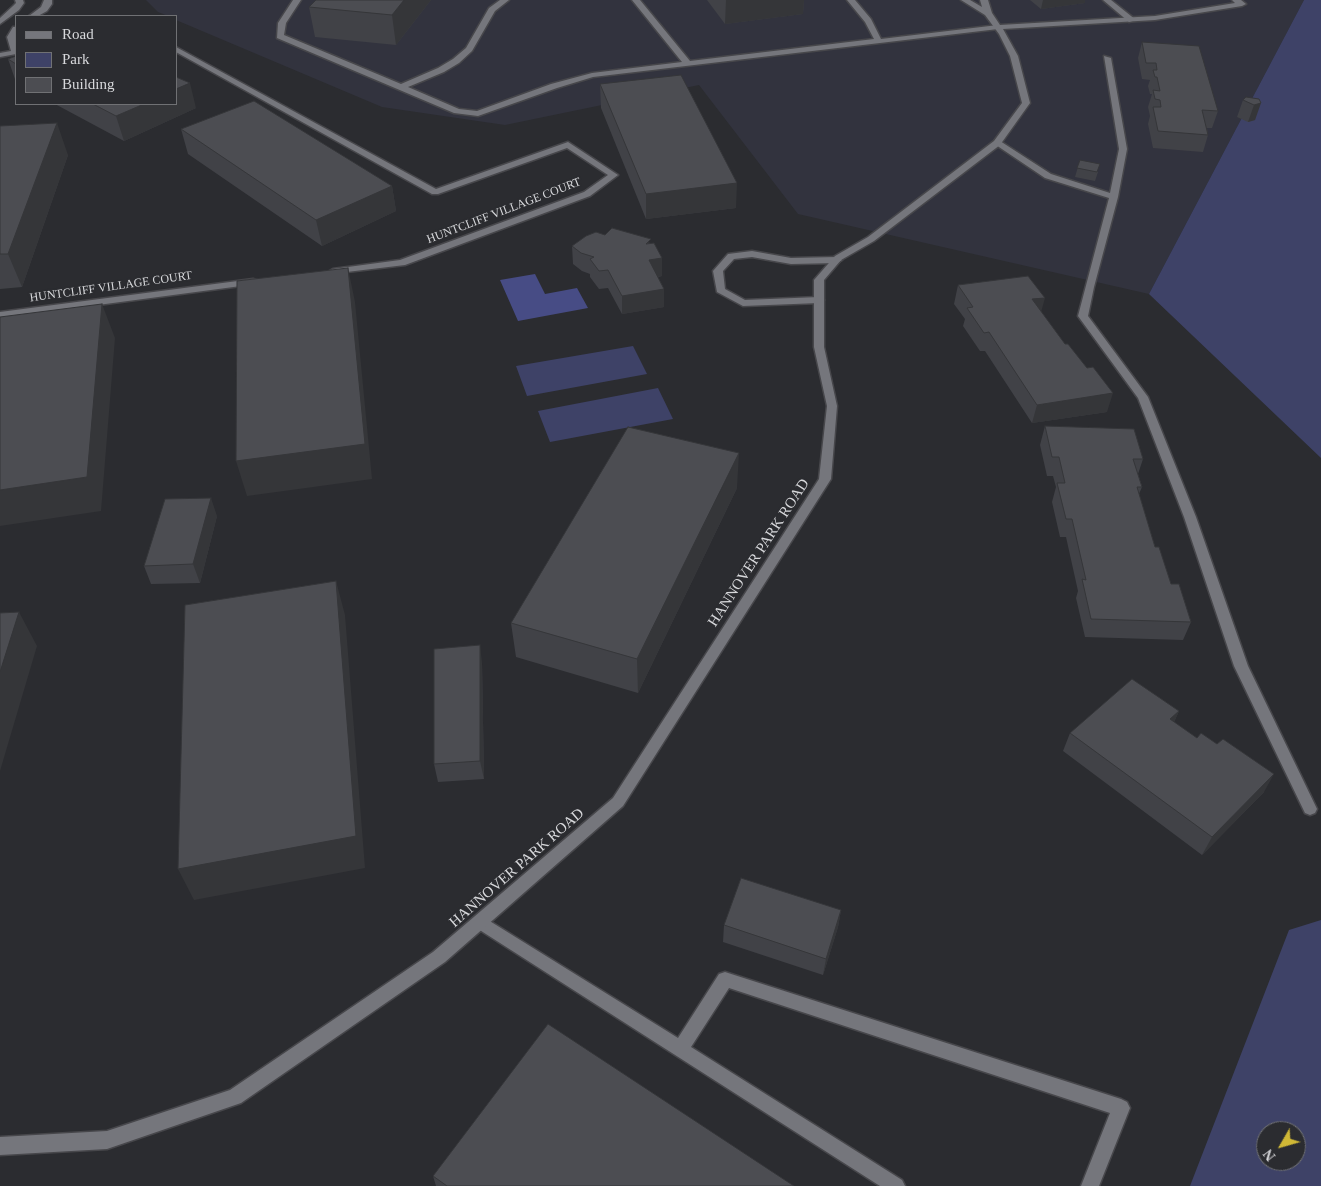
<!DOCTYPE html>
<html>
<head>
<meta charset="utf-8">
<style>
  body { margin:0 }
  #map { position:relative; width:1321px; height:1186px; overflow:hidden; background:#2b2c30; font-family:Georgia,serif }
  canvas { display:block }
  .legend { position:absolute; left:15px; top:15px; width:162px; height:90px; box-sizing:border-box; background:#2b2c30; border:1px solid #707174; margin:0; padding:6px 9px; list-style:none; font-size:15px; color:#d7d8db }
  .legend li { display:flex; align-items:center; gap:10px; height:25px }
  .legend b { width:25px; border:1px solid #707174 }
  .north { position:absolute; left:1256px; top:1121px; width:50px; height:50px; box-sizing:border-box; background:#2b2c30; border:1px solid #707174; border-radius:50%; rotate:232deg; font-size:14px; font-weight:700; line-height:20px; text-align:center; color:#d7d8db }
  .north::after { content:''; display:block; margin:auto; width:18px; height:22px; background:#d0b836; clip-path:polygon(50% 0,100% 100%,50% 72%,0 100%) }
</style>
</head>
<body>
<div id="map">
<canvas width="1321" height="1186"></canvas>
<ul class="legend">
<li><b style="height:6px;background:#75767c"></b>Road</li>
<li><b style="height:14px;background:#3e4267"></b>Park</li>
<li><b style="height:14px;background:#4c4d52"></b>Building</li>
</ul>
<div class="north">N</div>
</div>
<script>
const context = document.querySelector('canvas').getContext('2d');
context.lineJoin = 'round';
function paint(path, color) {
  context.fillStyle = color;
  context.fill(path, 'evenodd');
}
function toPath(rows) {
  const path = new Path2D();
  for (const r of rows) {
    path.moveTo(r[0], r[1]);
    for (let i = 2; i < r.length; i += 2) path.lineTo(r[i], r[i + 1]);
  }
  return path;
}
function stroke(path, color, width, dash) {
  context.strokeStyle = color;
  context.lineWidth = width;
  context.lineCap = dash ? 'butt' : 'round';
  context.setLineDash(dash || []);
  context.stroke(path);
}
function write(font, color, halo, rows, align = 'center') {
  context.font = font + ' Georgia,serif';
  context.lineWidth = 4;
  context.setLineDash([]);
  context.textBaseline = 'middle';
  context.strokeStyle = halo;
  context.fillStyle = color;
  for (const [text, x, y, turn = 0] of rows) {
    context.save();
    context.translate(x, y);
    context.rotate((+turn || 0) * Math.PI / 180);
    context.textAlign = isNaN(turn) ? turn : align;
    if (halo) context.strokeText(text, 0, 0);
    context.fillText(text, 0, 0);
    context.restore();
  }
}
paint(toPath([
  [146,0,1304,0,1149,294,798,214,699,85,505,125,382,107,176,20,176,16,168,16,158,12]
]), '#32333e');
paint(toPath([
  [1304,0,1321,0,1321,458,1149,294],
  [633,346,647,374,527,396,516,366],
  [658,388,673,419,550,442,538,411],
  [1321,920,1321,1186,1190,1186,1289,930],
  [1266,1131,1296,1131,1296,1161,1266,1161]
]), '#3e4267');
paint(toPath([
  [535,274,545,294,577,288,588,308,518,321,500,280]
]), '#474c85');
const lane = toPath([
  [293,0,301,0,286,23,284,35,401,84,438,68,453,59,466,48,489,8,500,0,509,0,495,11,472,51,459,63,444,72,408,87,459,109,477,111,551,84,592,73,682,62,632,0,640,0,690,61,874,39,865,22,847,0,855,0,871,19,881,39,998,25,1002,27,998,29,593,77,557,88,478,116,454,113,277,38,278,23,293,0],
  [1103,0,1111,0,1136,20,1129,22,1103,0],
  [1104,56,1111,58,1127,149,1118,197,1094,287,1088,316,1148,397,1196,517,1248,666,1317,809,1315,813,1310,815,1305,813,1234,666,1184,517,1138,398,1078,316,1109,198,1045,178,993,143,1000,141,1051,174,1110,193,1119,149,1104,56],
  [752,251,791,258,837,257,842,260,837,263,791,264,752,257,734,259,723,271,725,289,745,300,819,297,824,300,819,303,743,306,717,292,713,271,728,254,752,251],
  [480,915,678,1038,719,974,725,972,1121,1099,1127,1102,1130,1108,1099,1186,1081,1186,1110,1113,729,988,691,1047,902,1180,905,1186,880,1186,475,927,472,922,475,917,480,915]
]);
const street = toPath([
  [15,0,23,0,24,3,19,10,0,24,0,18,13,6,16,3,15,0],
  [44,0,52,0,52,4,47,11,38,16,29,16,41,7,44,0],
  [961,0,970,0,982,7,980,0,988,0,992,13,1000,25,1155,16,1235,3,1232,0,1241,0,1246,4,1242,6,1155,20,1003,29,1018,56,1030,103,1000,145,874,241,841,260,824,280,824,347,837,406,831,479,623,806,445,962,241,1103,107,1149,0,1155,0,1137,107,1131,230,1090,433,952,613,798,819,479,827,406,814,347,814,280,835,256,868,237,994,141,1022,103,1010,56,999,34,985,15,961,0],
  [13,27,16,27,16,54,0,57,0,53,11,51,7,37,13,27],
  [176,47,436,189,568,142,618,175,590,196,405,265,330,274,328,272,333,269,400,260,584,192,608,175,567,148,438,194,432,194,176,52,176,47],
  [253,279,256,280,256,284,0,318,0,312,253,279]
]);
stroke(lane, '#47474b', 3);
stroke(street, '#47474b', 3);
paint(lane, '#75767c');
paint(street, '#75767c');
paint(toPath([
  [316,0,431,0,396,45,315,37,309,7],
  [707,0,804,0,803,14,725,24],
  [1030,0,1085,0,1085,3,1041,9],
  [1142,42,1218,111,1212,128,1207,128,1208,135,1203,152,1153,148,1148,124,1150,116,1148,107,1152,94,1150,94,1148,86,1150,80,1142,79,1138,58],
  [16,56,16,82,8,59],
  [600,84,736,208,646,219,601,108],
  [1259,99,1255,120,1248,122,1237,117,1243,100],
  [55,104,176,104,196,108,124,141],
  [0,126,68,155,22,287,0,289],
  [181,129,392,186,396,211,322,246,188,154],
  [1080,160,1098,172,1095,181,1075,177],
  [605,235,651,243,662,258,662,276,658,277,664,307,622,314,608,288,599,289,590,277,590,274,582,271,573,264,572,246],
  [958,285,1041,312,1107,412,1032,423,985,351,980,351,963,326,965,319,954,304],
  [1045,426,1143,459,1138,474,1142,487,1139,494,1155,547,1171,584,1191,622,1183,640,1085,637,1076,598,1078,591,1066,537,1060,537,1052,502,1056,487,1053,476,1047,476,1040,445],
  [737,488,638,693,516,657,511,623],
  [217,516,200,583,151,584,144,566],
  [482,663,484,779,438,782,434,764],
  [1179,711,1174,722,1264,792,1202,855,1063,751,1070,733],
  [841,910,838,927,823,975,723,942,724,925],
  [433,1176,794,1186,436,1186]
]), '#414247');
paint(toPath([
  [404,0,431,0,396,45,392,15],
  [726,0,804,0,803,14,725,24],
  [1043,0,1085,0,1085,3,1041,9],
  [190,83,196,108,124,141,116,116,144,104,176,104,176,89],
  [1261,103,1255,120,1248,122,1254,105],
  [57,123,68,155,22,287,8,254],
  [737,183,736,208,646,219,646,194],
  [392,186,396,211,322,246,316,220],
  [662,258,662,276,649,278,649,260],
  [348,268,355,302,372,479,247,496,236,461],
  [664,289,664,307,622,314,622,296],
  [1045,298,1040,316,1032,299],
  [102,304,115,338,101,511,0,526,0,490],
  [1113,393,1107,412,1032,423,1037,405],
  [739,453,737,488,638,693,637,659],
  [211,498,217,516,200,583,193,564],
  [336,581,345,615,365,868,194,900,178,869],
  [19,612,37,646,0,771,0,672],
  [480,645,482,663,484,779,480,761],
  [1179,711,1171,729,1170,719],
  [1274,774,1264,792,1202,855,1212,837],
  [841,910,838,927,823,975,826,959]
]), '#353639');
const building = toPath([
  [316,0,404,0,392,15,309,7,316,0],
  [1142,42,1199,46,1218,111,1202,110,1208,135,1158,131,1153,107,1161,107,1160,100,1155,99,1153,90,1160,91,1157,77,1155,77,1153,70,1157,70,1156,63,1146,63,1142,42],
  [16,56,16,64,8,59,16,56],
  [681,75,737,183,646,194,600,84,681,75],
  [176,77,190,83,176,89,176,77],
  [1246,97,1259,99,1261,103,1254,105,1243,100,1246,97],
  [254,101,392,186,316,220,181,129,254,101],
  [93,104,144,104,116,116,93,104],
  [57,123,8,254,0,254,0,126,57,123],
  [1080,160,1100,164,1097,172,1077,168,1080,160],
  [612,228,651,239,646,244,654,243,662,258,649,260,664,289,622,296,608,270,599,271,590,259,594,257,581,253,572,246,586,236,596,232,605,235,612,228],
  [348,268,365,444,236,461,237,281,348,268],
  [1028,276,1045,298,1032,299,1065,344,1068,344,1087,368,1093,367,1113,393,1037,405,989,332,984,333,967,308,973,307,958,285,1028,276],
  [102,304,87,477,0,490,0,317,102,304],
  [1045,426,1134,429,1143,459,1133,459,1142,487,1137,487,1155,547,1159,547,1171,584,1179,584,1191,622,1091,619,1082,579,1086,580,1072,519,1066,519,1057,483,1065,483,1059,457,1052,457,1045,426],
  [628,427,739,453,637,659,511,623,628,427],
  [211,498,193,564,144,566,165,499,211,498],
  [336,581,356,836,178,869,185,605,336,581],
  [19,612,0,672,0,613,19,612],
  [480,645,480,761,434,764,434,649,480,645],
  [1132,679,1179,711,1170,719,1197,738,1201,733,1217,744,1223,739,1274,774,1212,837,1070,733,1132,679],
  [741,878,841,910,826,959,724,925,741,878],
  [548,1024,794,1186,447,1186,433,1176,548,1024]
]);
paint(building, '#4c4d52');
stroke(building, '#353639', 1);
write('12px', '#d7d8db', '#2b2c30', [
  ["HUNTCLIFF VILLAGE COURT",504,211,-21],
  ["HUNTCLIFF VILLAGE COURT",111,287,-8]
]);
write('15px', '#d7d8db', '#2b2c30', [
  ["HANNOVER PARK ROAD",759,553,-57],
  ["HANNOVER PARK ROAD",517,868,-41]
]);
</script>
</body>
</html>
